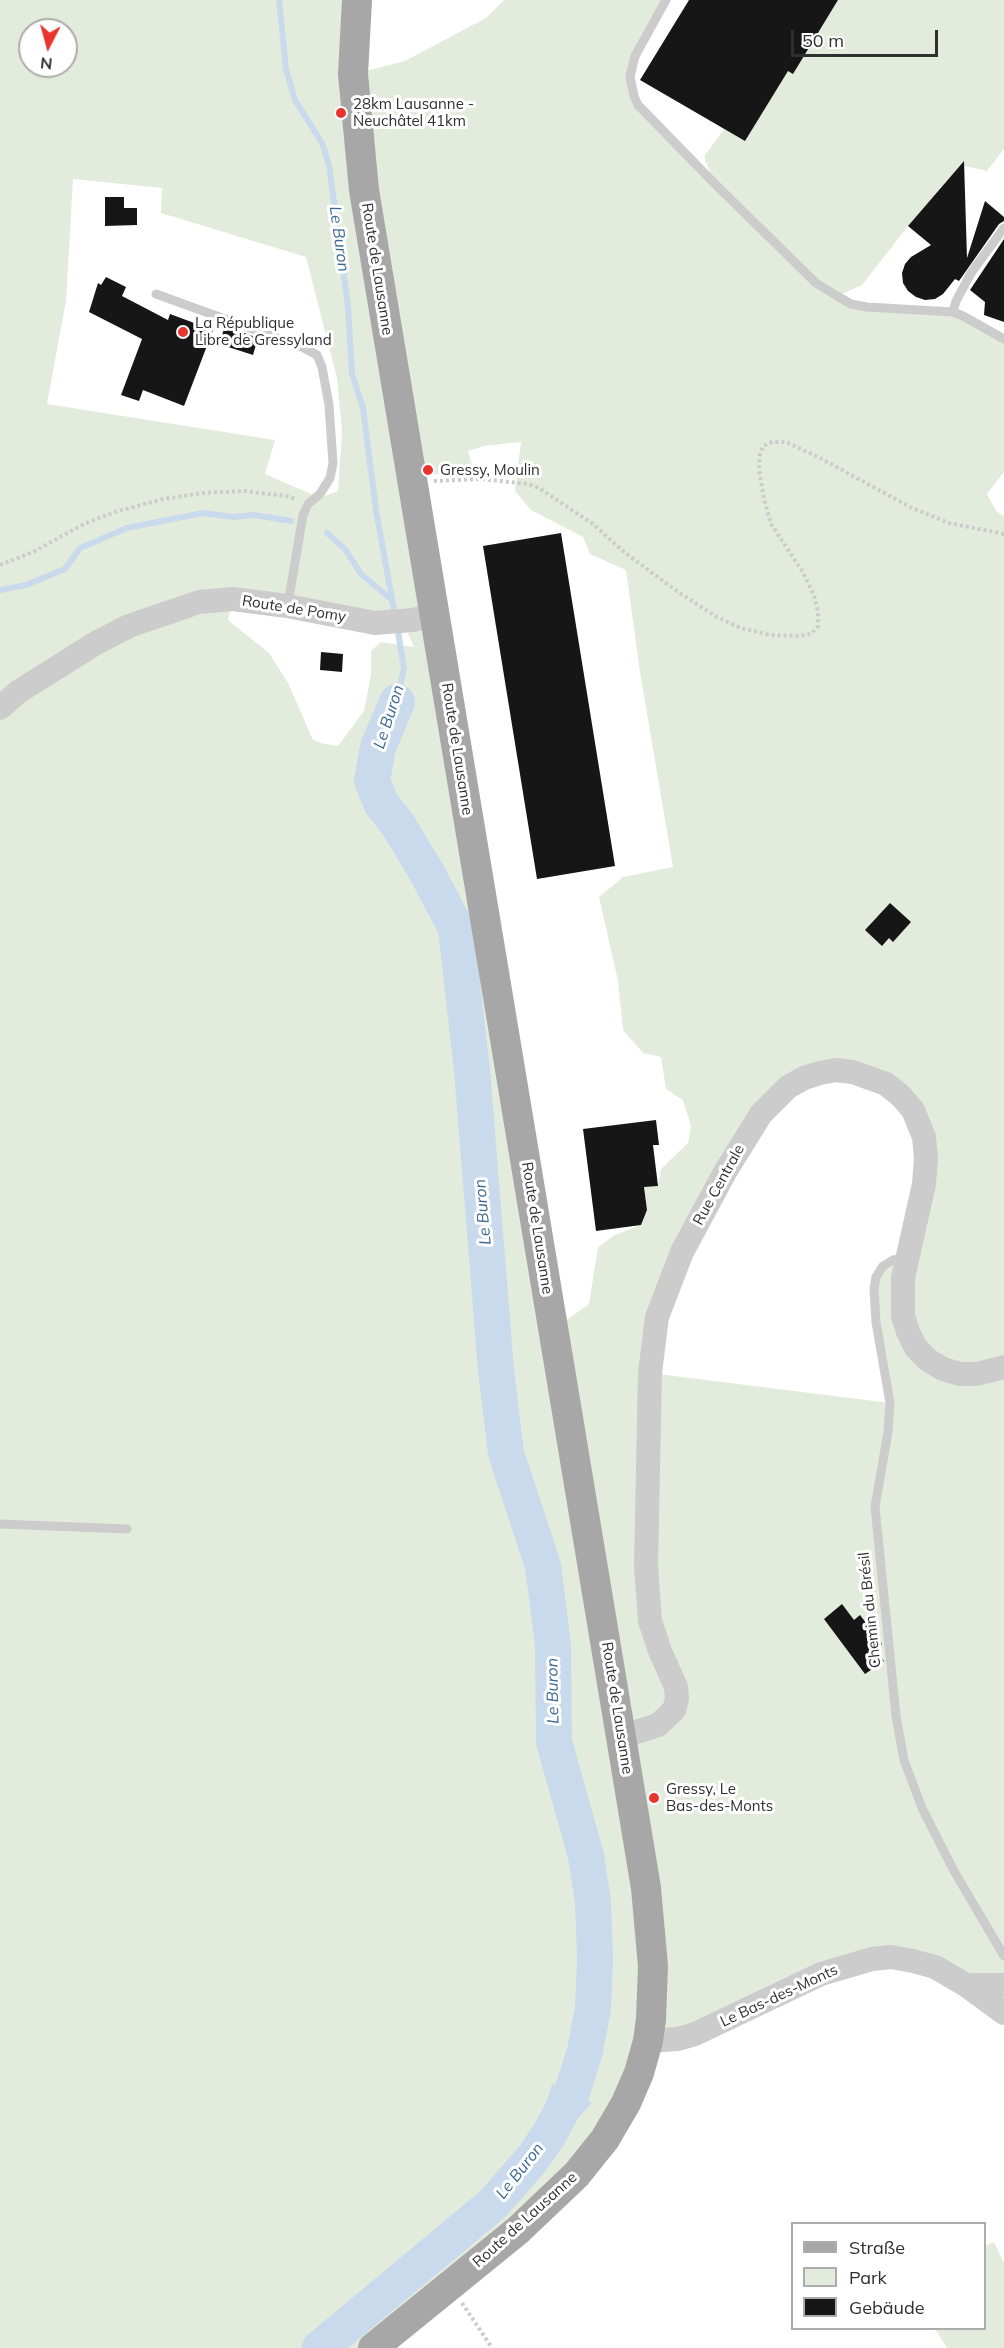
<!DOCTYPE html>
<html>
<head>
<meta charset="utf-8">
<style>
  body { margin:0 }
  #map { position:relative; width:1004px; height:2348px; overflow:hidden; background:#fff; font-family:Mulish,sans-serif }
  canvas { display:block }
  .legend { position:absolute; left:791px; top:2222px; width:195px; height:108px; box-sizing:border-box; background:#fff; border:2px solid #acacac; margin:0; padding:8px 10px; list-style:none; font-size:18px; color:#2f2f2f }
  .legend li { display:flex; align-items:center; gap:12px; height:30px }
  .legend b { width:30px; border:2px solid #acacac }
  .north { position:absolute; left:18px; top:18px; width:60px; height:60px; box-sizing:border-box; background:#fff; border:2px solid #acacac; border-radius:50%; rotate:186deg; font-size:16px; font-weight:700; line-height:24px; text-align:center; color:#2f2f2f }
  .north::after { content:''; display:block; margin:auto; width:21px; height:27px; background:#e8352e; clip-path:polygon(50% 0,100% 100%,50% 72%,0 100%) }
  .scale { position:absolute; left:791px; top:30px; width:147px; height:27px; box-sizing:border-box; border:3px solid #2f2f2f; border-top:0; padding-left:8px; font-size:18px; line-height:21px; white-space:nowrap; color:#2f2f2f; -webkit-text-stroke:4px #fff; paint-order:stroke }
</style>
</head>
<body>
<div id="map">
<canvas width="1004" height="2348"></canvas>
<ul class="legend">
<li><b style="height:8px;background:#a7a7a7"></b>Straße</li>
<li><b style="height:16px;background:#e3ecdc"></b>Park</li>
<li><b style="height:16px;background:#161616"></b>Gebäude</li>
</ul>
<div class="north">N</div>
<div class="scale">50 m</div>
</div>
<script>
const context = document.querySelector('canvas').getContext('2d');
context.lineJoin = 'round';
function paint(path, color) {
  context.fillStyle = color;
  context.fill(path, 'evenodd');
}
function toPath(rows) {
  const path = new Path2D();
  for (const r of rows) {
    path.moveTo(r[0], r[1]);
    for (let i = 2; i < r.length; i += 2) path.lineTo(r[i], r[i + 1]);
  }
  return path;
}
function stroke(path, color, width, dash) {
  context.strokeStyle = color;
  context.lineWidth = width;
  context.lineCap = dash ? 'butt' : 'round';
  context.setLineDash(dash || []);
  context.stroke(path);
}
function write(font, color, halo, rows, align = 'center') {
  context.font = font + ' Mulish,sans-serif';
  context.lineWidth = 6;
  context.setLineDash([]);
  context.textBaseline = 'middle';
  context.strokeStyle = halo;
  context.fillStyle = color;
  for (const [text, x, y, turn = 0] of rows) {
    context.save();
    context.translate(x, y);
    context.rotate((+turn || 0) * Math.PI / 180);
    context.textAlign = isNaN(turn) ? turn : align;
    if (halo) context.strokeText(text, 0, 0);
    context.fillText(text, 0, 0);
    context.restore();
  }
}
paint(toPath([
  [0,0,357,0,354,74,405,61,486,18,504,0,666,0,635,56,634,96,715,183,705,160,705,155,725,128,788,71,793,74,838,0,1004,0,1004,149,987,171,960,165,908,226,862,285,838,296,851,303,953,312,1004,339,1004,472,987,494,997,512,1004,516,1004,1985,891,1957,664,2041,616,2122,373,2348,0,2348],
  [30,30,66,30,66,66,30,66],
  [73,179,162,188,161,213,306,257,337,378,342,431,338,491,320,498,265,474,275,440,47,404,66,301],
  [521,442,515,491,531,510,583,537,590,554,626,570,640,672,673,867,623,877,599,897,618,981,623,1030,643,1053,661,1057,666,1089,683,1100,691,1126,688,1143,661,1169,658,1186,644,1187,647,1210,641,1225,615,1235,598,1247,589,1304,554,1329,412,473,475,476,468,451,484,446],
  [233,599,403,622,414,647,381,642,371,651,371,675,364,711,338,746,325,744,313,740,288,683,269,653,228,620],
  [836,1070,913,1110,921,1198,907,1257,883,1266,874,1300,890,1403,650,1373,653,1338,761,1114],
  [994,2242,1004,2263,1004,2348,947,2348,935,2329,984,2328,985,2246]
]), '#e3ecdc');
paint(toPath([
  [552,2084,573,2089,592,2103,558,2139,540,2124]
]), '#c8daec');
stroke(toPath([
  [279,0,286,69,295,100,322,143,329,165,348,306,352,374,363,408,376,510,395,616],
  [327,533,345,549,361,574,392,600],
  [0,590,26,585,65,569,80,548,127,528,203,513,233,517,254,515,291,521],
  [397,702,404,668,397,626]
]), '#c8daec', 6);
stroke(toPath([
  [320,2348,494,2203,533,2158,550,2133,573,2089,585,2051,593,2009,595,1958,593,1902,586,1856,554,1742,553,1645,543,1566,506,1453,496,1370,472,1070,456,928,426,871,398,825,381,803,372,781,378,747,397,702]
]), '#c8daec', 36);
paint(toPath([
  [689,0,838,0,793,74,788,71,745,141,640,80],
  [964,161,967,258,985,201,1004,217,1004,221,999,224,959,281,955,279,943,294,935,299,925,300,916,297,908,291,903,283,902,273,905,264,911,257,931,245,908,226],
  [105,197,124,197,124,208,137,208,137,225,105,226],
  [1004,239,1004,322,984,315,985,302,970,290],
  [106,277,126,287,122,296,168,320,170,314,213,330,184,406,143,390,139,401,121,395,142,339,89,312,98,283,101,285],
  [225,326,258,338,253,355,219,344],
  [561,533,615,866,537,879,483,546],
  [321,652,343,654,342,672,320,670],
  [890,903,911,922,893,942,889,938,882,946,865,930],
  [656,1120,659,1145,653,1145,658,1186,644,1187,647,1210,641,1225,596,1231,583,1129],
  [842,1604,854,1620,860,1615,882,1644,875,1650,884,1661,865,1674,824,1619]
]), '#161616');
stroke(toPath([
  [434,481,482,479,528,484,539,488,593,524,624,552,678,592,717,617,741,628,770,635,798,636,811,634,818,626,818,612,814,595,802,571,771,524,764,499,759,470,760,454,763,446,772,442,786,442,820,458,910,507,949,523,1004,534],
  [0,565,33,552,84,524,115,512,163,499,203,493,245,491,286,496,296,499],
  [462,2303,492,2348]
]), '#ccc', 4, [3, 3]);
stroke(toPath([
  [666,0,635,56,630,77,634,96,638,105,716,185,816,283,837,296,851,304,867,307,953,312,963,316,1004,339],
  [156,294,302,347,317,355,322,367,329,405,333,463,330,478,320,494,308,504,303,515,288,604],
  [953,312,956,301,971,273,1004,228],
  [905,1258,893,1260,883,1266,876,1277,874,1289,876,1322,890,1403,888,1432,875,1507,896,1716,904,1760,922,1808,954,1871,1004,1956],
  [0,1524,127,1529]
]), '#ccc', 9);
stroke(toPath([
  [0,708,18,692,96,643,129,626,199,602,233,599,287,606,375,623,413,620,435,615],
  [621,1737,658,1725,674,1710,677,1699,676,1687,660,1651,650,1621,646,1566,650,1373,657,1317,682,1252,725,1172,761,1114,788,1087,804,1078,820,1073,836,1070,853,1072,886,1084,900,1095,913,1110,924,1137,926,1158,924,1184,903,1278,903,1316,908,1332,916,1348,928,1360,943,1369,960,1374,977,1374,1004,1367],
  [966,1985,1004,1985],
  [648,2041,678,2039,695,2034,821,1974,872,1959,891,1957,913,1961,935,1967,966,1985,1004,2013]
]), '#ccc', 24);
stroke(toPath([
  [357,0,353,74,364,190,621,1737,646,1888,653,1966,651,2019,648,2041,639,2073,626,2103,605,2139,577,2174,517,2231,373,2348]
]), '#a7a7a7', 30);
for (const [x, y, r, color] of [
  [341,113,6,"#e8352e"],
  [183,332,6,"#e8352e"],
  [428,470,6,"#e8352e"],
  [654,1798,6,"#e8352e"]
]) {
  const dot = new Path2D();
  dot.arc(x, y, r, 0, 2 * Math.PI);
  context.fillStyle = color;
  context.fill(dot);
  stroke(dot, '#fff', 2);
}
write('15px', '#2f2f2f', '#fff', [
  ["28km Lausanne -",353,104],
  ["Neuchâtel 41km",353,121],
  ["La République",195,323],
  ["Libre de Gressyland",195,340],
  ["Gressy, Moulin",440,470],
  ["Gressy, Le",666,1789],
  ["Bas-des-Monts",666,1806]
], 'left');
write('15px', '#2f2f2f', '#fff', [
  ["Route de Lausanne",377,269,81],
  ["Route de Pomy",294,609,9],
  ["Route de Lausanne",457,749,81],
  ["Rue Centrale",719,1185,-61],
  ["Route de Lausanne",537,1228,81],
  ["Chemin du Brésil",870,1610,-96],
  ["Route de Lausanne",617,1708,81],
  ["Le Bas-des-Monts",779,1996,-25],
  ["Route de Lausanne",525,2220,-42]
]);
write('italic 16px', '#3b6792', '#fff', [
  ["Le Buron",339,239,82],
  ["Le Buron",389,717,-72],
  ["Le Buron",483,1212,-95],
  ["Le Buron",553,1691,-91],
  ["Le Buron",520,2171,-52]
]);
</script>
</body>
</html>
